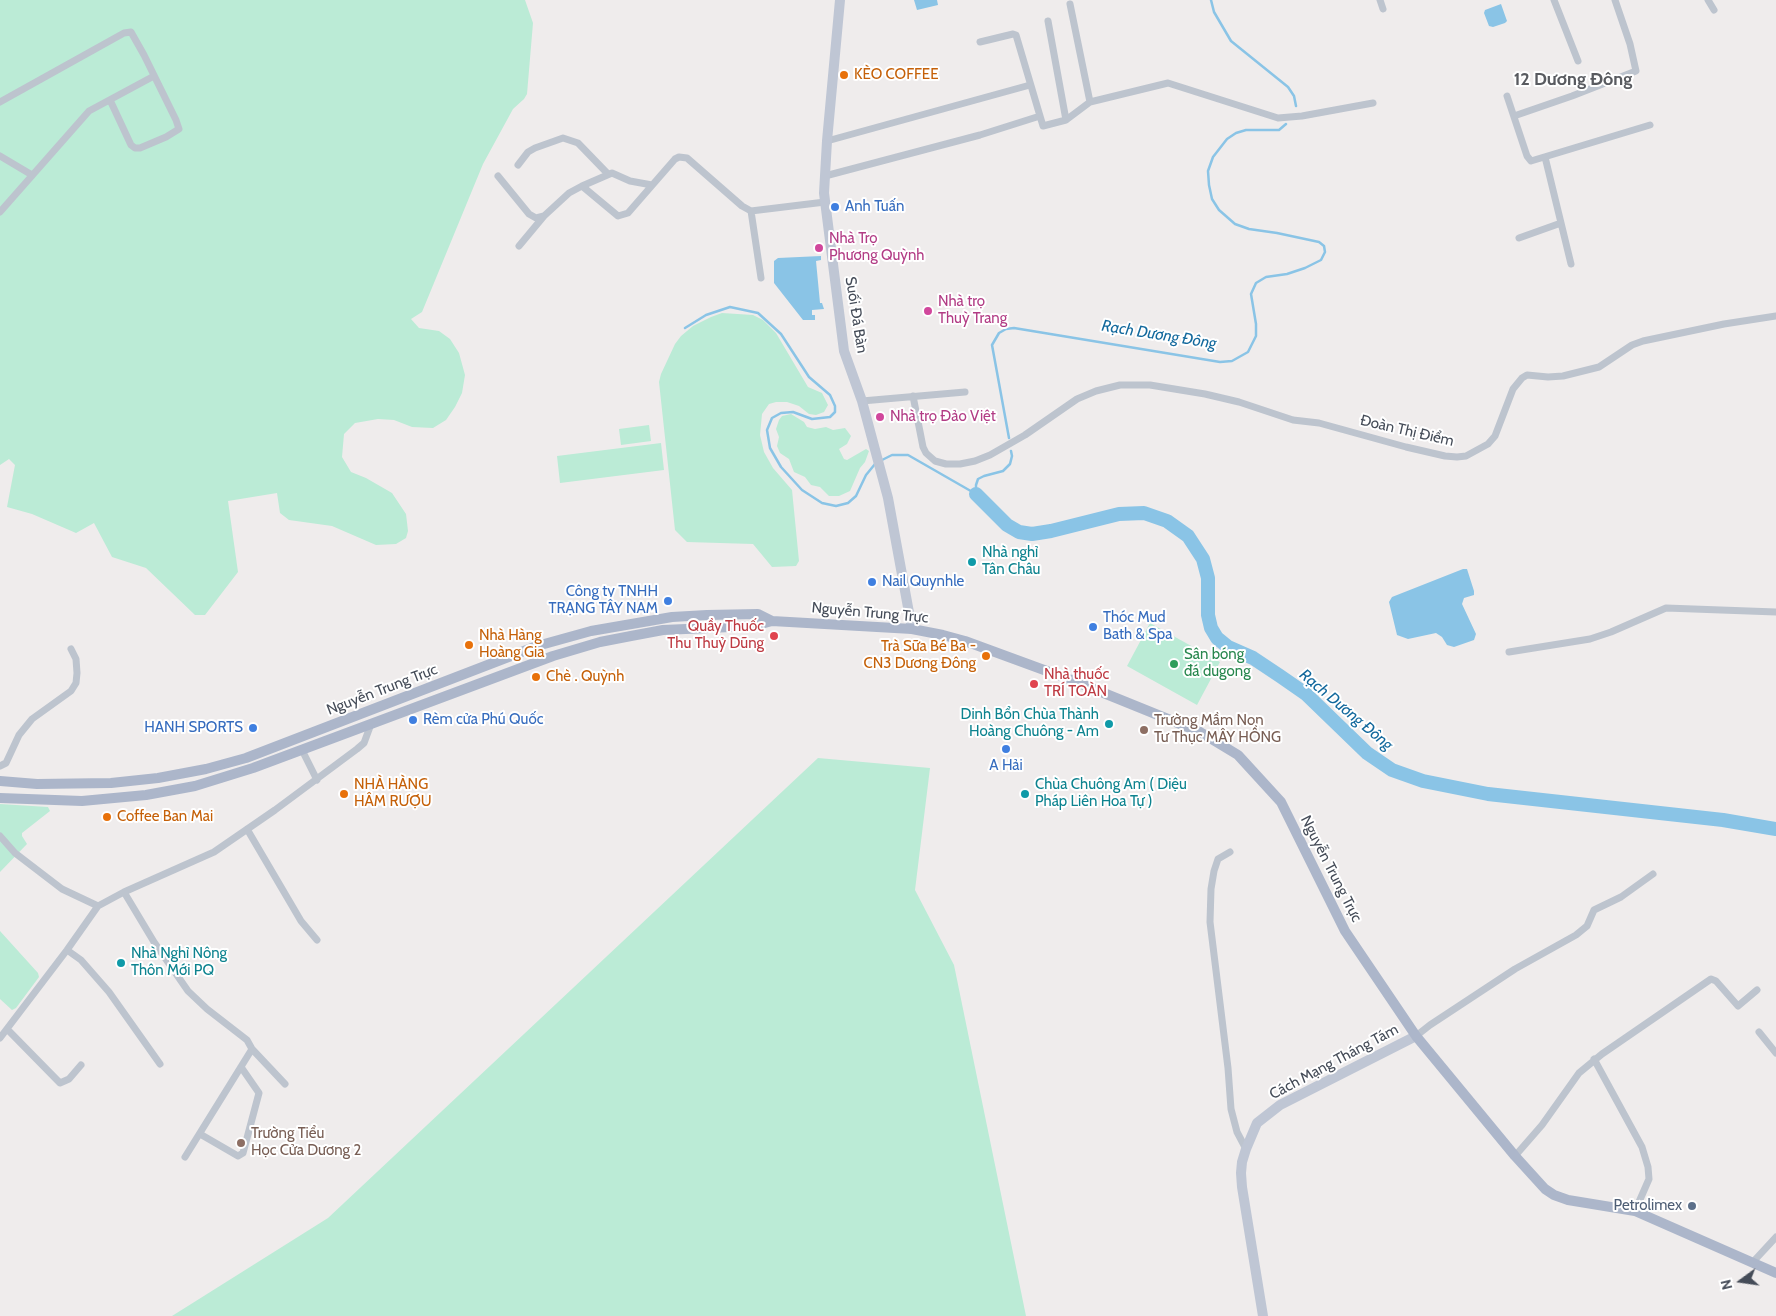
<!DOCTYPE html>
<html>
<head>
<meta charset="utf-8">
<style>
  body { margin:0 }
  #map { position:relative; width:1776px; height:1316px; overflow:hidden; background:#efecec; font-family:Cabin,sans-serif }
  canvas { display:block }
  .north { position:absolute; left:1716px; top:1256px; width:50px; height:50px; -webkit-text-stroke:4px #fff; paint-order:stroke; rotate:256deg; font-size:14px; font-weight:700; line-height:20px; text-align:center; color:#454c58 }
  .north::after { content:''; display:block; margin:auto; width:18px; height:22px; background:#454c58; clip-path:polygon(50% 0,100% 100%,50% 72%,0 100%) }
</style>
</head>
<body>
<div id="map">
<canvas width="1776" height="1316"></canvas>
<div class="north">N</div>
</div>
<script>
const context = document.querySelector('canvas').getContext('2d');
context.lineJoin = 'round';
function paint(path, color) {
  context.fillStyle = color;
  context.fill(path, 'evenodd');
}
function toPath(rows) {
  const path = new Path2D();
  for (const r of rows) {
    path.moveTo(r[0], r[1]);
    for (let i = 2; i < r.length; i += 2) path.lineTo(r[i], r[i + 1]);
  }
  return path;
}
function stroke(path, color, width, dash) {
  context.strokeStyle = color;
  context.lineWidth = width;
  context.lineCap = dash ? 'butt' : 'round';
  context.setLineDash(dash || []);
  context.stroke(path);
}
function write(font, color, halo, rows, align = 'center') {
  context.font = font + ' Cabin,sans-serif';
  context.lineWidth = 4;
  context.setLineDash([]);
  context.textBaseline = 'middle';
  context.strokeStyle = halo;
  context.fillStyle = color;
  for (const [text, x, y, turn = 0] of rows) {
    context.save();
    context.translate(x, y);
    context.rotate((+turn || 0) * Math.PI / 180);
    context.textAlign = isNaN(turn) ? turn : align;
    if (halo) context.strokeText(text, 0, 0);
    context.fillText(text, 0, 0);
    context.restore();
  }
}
paint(toPath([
  [0,0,525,0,533,23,527,94,524,99,513,109,483,164,422,312,411,319,419,328,439,331,450,339,459,353,465,375,462,393,455,407,446,420,433,428,412,427,394,420,378,419,355,423,344,434,342,457,351,472,366,478,392,493,406,514,408,531,406,538,396,544,376,545,332,526,289,520,280,513,277,493,228,501,238,572,205,615,195,615,146,568,112,557,94,523,76,533,32,514,7,507,15,465,9,459,0,465],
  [722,313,753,315,763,320,776,333,808,387,822,393,828,405,824,412,816,415,809,414,799,406,787,402,776,402,769,404,762,414,760,435,764,452,773,468,792,490,799,561,796,566,772,567,753,544,687,542,675,530,659,382,661,374,675,344,681,336,693,326,711,317],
  [791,414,804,422,807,427,815,429,826,427,833,430,845,428,851,436,847,444,839,449,844,459,847,460,866,449,869,451,865,462,860,468,850,491,839,496,829,496,820,487,811,485,805,477,794,472,789,459,780,453,777,446,779,437,776,429,779,420,782,416],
  [649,425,651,441,621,445,619,429],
  [661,443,664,470,560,483,557,456],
  [1150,623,1220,662,1197,705,1127,666],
  [818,758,930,768,915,890,954,965,1026,1316,172,1316,328,1218],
  [0,804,48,807,50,811,22,833,22,836,27,844,0,872],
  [0,931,38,973,39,977,16,1008,12,1010,0,999]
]), '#bbebd6');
paint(toPath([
  [914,0,937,0,938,5,917,10],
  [1501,4,1507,21,1505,23,1493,27,1489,26,1484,13,1485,10],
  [821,256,821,260,816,261,820,303,822,303,824,309,812,310,812,315,815,315,815,320,803,320,774,283,774,261,778,258],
  [1463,569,1467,569,1474,591,1474,595,1464,598,1462,604,1476,634,1474,640,1454,647,1447,645,1442,637,1436,633,1408,639,1397,635,1389,602,1392,597]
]), '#8ac4e6');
stroke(toPath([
  [1211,0,1214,12,1231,41,1288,87,1294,96,1296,106],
  [685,328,706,315,730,307,758,313,781,334,809,377,830,395,835,406,835,412,830,417,812,419,793,412,781,413,772,418,767,430,770,448,781,467,802,490,822,503,836,506,848,503,856,496,866,475,875,464],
  [1009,438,992,345,999,333,1006,329,1014,328,1220,362,1232,361,1248,352,1256,336,1256,324,1251,294,1256,283,1266,277,1287,274,1305,268,1321,260,1325,252,1324,246,1319,242,1277,233,1249,229,1235,224,1219,210,1212,199,1209,185,1208,171,1213,157,1227,139,1236,133,1246,130,1279,130,1286,124],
  [882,460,892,455,908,455,976,494],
  [976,494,976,485,978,479,984,476,1003,471,1010,464,1012,456,1011,451]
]), '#8ac4e6', 2.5);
stroke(toPath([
  [976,494,1007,525,1019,532,1032,534,1051,531,1119,514,1144,513,1167,521,1188,536,1203,559,1208,578,1208,615,1211,628,1217,638,1228,647,1253,658,1280,676,1306,694,1367,753,1392,770,1423,781,1488,794,1723,820,1776,829]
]), '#8ac4e6', 14);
stroke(toPath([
  [1380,0,1383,9],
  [1554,0,1578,61],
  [1708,0,1714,10],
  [1070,4,1090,102],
  [1048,21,1066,120],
  [980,42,1013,34,1016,35,1040,116],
  [1507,96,1527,156,1531,161,1650,125],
  [0,102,124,33,131,32,144,55,176,120,179,129,166,137,140,148,135,148,131,145,110,100],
  [1514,116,1572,96,1636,71,1630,44,1615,0],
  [827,141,1030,85],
  [0,156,32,175],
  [1545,157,1571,264],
  [518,165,528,152,535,148,563,138,578,143,608,174],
  [498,176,529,214,536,218,544,216,569,193,582,186,618,216,628,213,675,159,679,157,687,158,742,206,751,211,825,202],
  [825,176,980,135,1040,116,1043,126,1066,120,1090,102,1168,83,1278,118,1302,116,1373,103],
  [582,186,612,173,630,181,652,185],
  [751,211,761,278],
  [0,212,89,111,154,76],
  [1519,238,1561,223],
  [519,246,544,216],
  [913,396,923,447,926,453,935,461,946,464,960,464,975,461,990,455,1025,435,1077,399,1096,391,1120,385,1150,385,1205,394,1239,402,1293,420,1319,423,1406,447,1445,456,1457,457,1466,456,1488,444,1495,436,1513,389,1522,378,1527,375,1548,377,1563,376,1599,367,1632,345,1643,341,1724,324,1776,316],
  [862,401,965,392],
  [1509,652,1590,639,1611,632,1666,608,1776,612],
  [302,750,317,780],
  [0,766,6,763,19,735,32,719,71,691,76,683,77,673,76,659,71,649],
  [247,829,301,921,317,940],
  [0,836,15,853,62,889,98,906,124,892,214,852,275,810,357,749,364,743,371,724],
  [1230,852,1218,859,1214,871,1211,889,1210,922,1228,1068,1231,1109,1237,1132,1246,1149],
  [124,892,154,942,188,991,207,1009,247,1040,252,1049,185,1157],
  [67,950,81,960,109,992,160,1064],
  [7,1029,60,1083,69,1079,81,1065],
  [1759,1032,1776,1053],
  [1416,1036,1430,1025,1515,969,1576,935,1587,926,1594,910,1621,897,1653,874],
  [0,1038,67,950,98,906],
  [252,1049,285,1084],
  [1594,1059,1642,1147,1648,1167,1649,1179,1635,1211],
  [200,1134,238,1156,243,1153,259,1093,241,1067],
  [1515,1156,1542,1125,1579,1073,1602,1054,1711,979,1716,981,1738,1006,1757,990],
  [1752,1263,1776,1237]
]), '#bdc4ce', 7);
stroke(toPath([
  [840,0,827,141,824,193,844,351,862,401,888,498,912,629],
  [1263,1316,1242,1187,1241,1173,1242,1162,1246,1149,1257,1123,1280,1105,1416,1036]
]), '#bfc6d4', 10);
stroke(toPath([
  [0,781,37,784,111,783,158,778,206,769,246,758,537,646,591,631,672,617,707,615,758,614,772,621],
  [0,798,82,801,146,795,195,786,253,768,553,656,600,642,631,636,663,630,754,626,772,621,912,629,943,635,965,641,1074,681,1200,732,1238,755,1281,802,1345,931,1416,1036,1515,1156,1545,1189,1554,1195,1568,1200,1635,1211,1776,1273]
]), '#acb6ca', 10);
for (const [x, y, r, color] of [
  [844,75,5,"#e8710a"],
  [835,207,5,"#3f7fe0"],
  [819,248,5,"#d1479c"],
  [928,311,5,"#d1479c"],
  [880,417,5,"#d1479c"],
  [972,562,5,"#0f9aa8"],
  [872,582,5,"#3f7fe0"],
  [668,601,5,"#3f7fe0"],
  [1093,627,5,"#3f7fe0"],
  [774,636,5,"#e0444e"],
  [469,645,5,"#e8710a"],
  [986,656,5,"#e8710a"],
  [1174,664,5,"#2e9e5b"],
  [536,677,5,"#e8710a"],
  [1034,684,5,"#e0444e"],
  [413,720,5,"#3f7fe0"],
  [1109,724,5,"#0f9aa8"],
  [253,728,5,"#3f7fe0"],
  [1144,730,5,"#8d6e63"],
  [1006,749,5,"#3f7fe0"],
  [344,794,5,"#e8710a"],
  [1025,794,5,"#0f9aa8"],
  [107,817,5,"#e8710a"],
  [121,963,5,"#0f9aa8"],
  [241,1143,5,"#8d6e63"],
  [1692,1206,5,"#5c6f8a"]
]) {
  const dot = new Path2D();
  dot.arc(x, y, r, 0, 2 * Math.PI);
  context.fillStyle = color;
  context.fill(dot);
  stroke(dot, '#fff', 2);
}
write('15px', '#c56008', '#fff', [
  ["KÈO COFFEE",854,75],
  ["Nhà Hàng",479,636],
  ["Hoàng Gia",479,653],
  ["Trà Sữa Bé Ba -",976,647,"right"],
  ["CN3 Dương Đông",976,664,"right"],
  ["Chè . Quỳnh",546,677],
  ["NHÀ HÀNG",354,785],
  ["HÂM RƯỢU",354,802],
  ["Coffee Ban Mai",117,817]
], 'left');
write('15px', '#366cbe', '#fff', [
  ["Anh Tuấn",845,207],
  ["Nail Quynhle",882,582],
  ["Công ty TNHH",658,592,"right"],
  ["TRẠNG TÂY NAM",658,609,"right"],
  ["Thóc Mud",1103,618],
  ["Bath & Spa",1103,635],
  ["Rèm cửa Phú Quốc",423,720],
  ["HANH SPORTS",243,728,"right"],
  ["A Hải",1006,766,"center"]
], 'left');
write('15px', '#b23c85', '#fff', [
  ["Nhà Trọ",829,239],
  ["Phương Quỳnh",829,256],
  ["Nhà trọ",938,302],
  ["Thuỳ Trang",938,319],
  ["Nhà trọ Đảo Việt",890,417]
], 'left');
write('15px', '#454c58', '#fff', [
  ["Suối Đá Bàn",856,315,81],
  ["Đoàn Thị Điểm",1407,431,13],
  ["Nguyễn Trung Trực",870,613,5],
  ["Nguyễn Trung Trực",382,690,-21],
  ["Nguyễn Trung Trực",1331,869,63],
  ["Cách Mạng Tháng Tám",1334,1062,-28]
]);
write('15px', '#0d838f', '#fff', [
  ["Nhà nghỉ",982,553],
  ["Tân Châu",982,570],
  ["Dinh Bổn Chùa Thành",1099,715,"right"],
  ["Hoàng Chuông - Am",1099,732,"right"],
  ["Chùa Chuông Am ( Diệu",1035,785],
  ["Pháp Liên Hoa Tự )",1035,802],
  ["Nhà Nghỉ Nông",131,954],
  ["Thôn Mới PQ",131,971]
], 'left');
write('15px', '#be3a42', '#fff', [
  ["Quầy Thuốc",764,627],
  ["Thu Thuỷ Dũng",764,644],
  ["Nhà thuốc",1044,675,"left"],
  ["TRÍ TOÀN",1044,692,"left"]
], 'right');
write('15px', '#27864d', '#fff', [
  ["Sân bóng",1184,655],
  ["đá dugong",1184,672]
], 'left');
write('15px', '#785e54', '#fff', [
  ["Trường Mầm Non",1154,721],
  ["Tư Thục MÂY HỒNG",1154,738],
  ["Trường Tiểu",251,1134],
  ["Học Cửa Dương 2",251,1151]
], 'left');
write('15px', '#4e5e75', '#fff', [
  ["Petrolimex",1682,1206]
], 'right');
write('italic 16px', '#13699d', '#fff', [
  ["Rạch Dương Đông",1159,335,9],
  ["Rạch Dương Đông",1346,710,40]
]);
write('bold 18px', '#595b60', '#fff', [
  ["12 Dương Đông",1573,80]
]);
</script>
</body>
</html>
